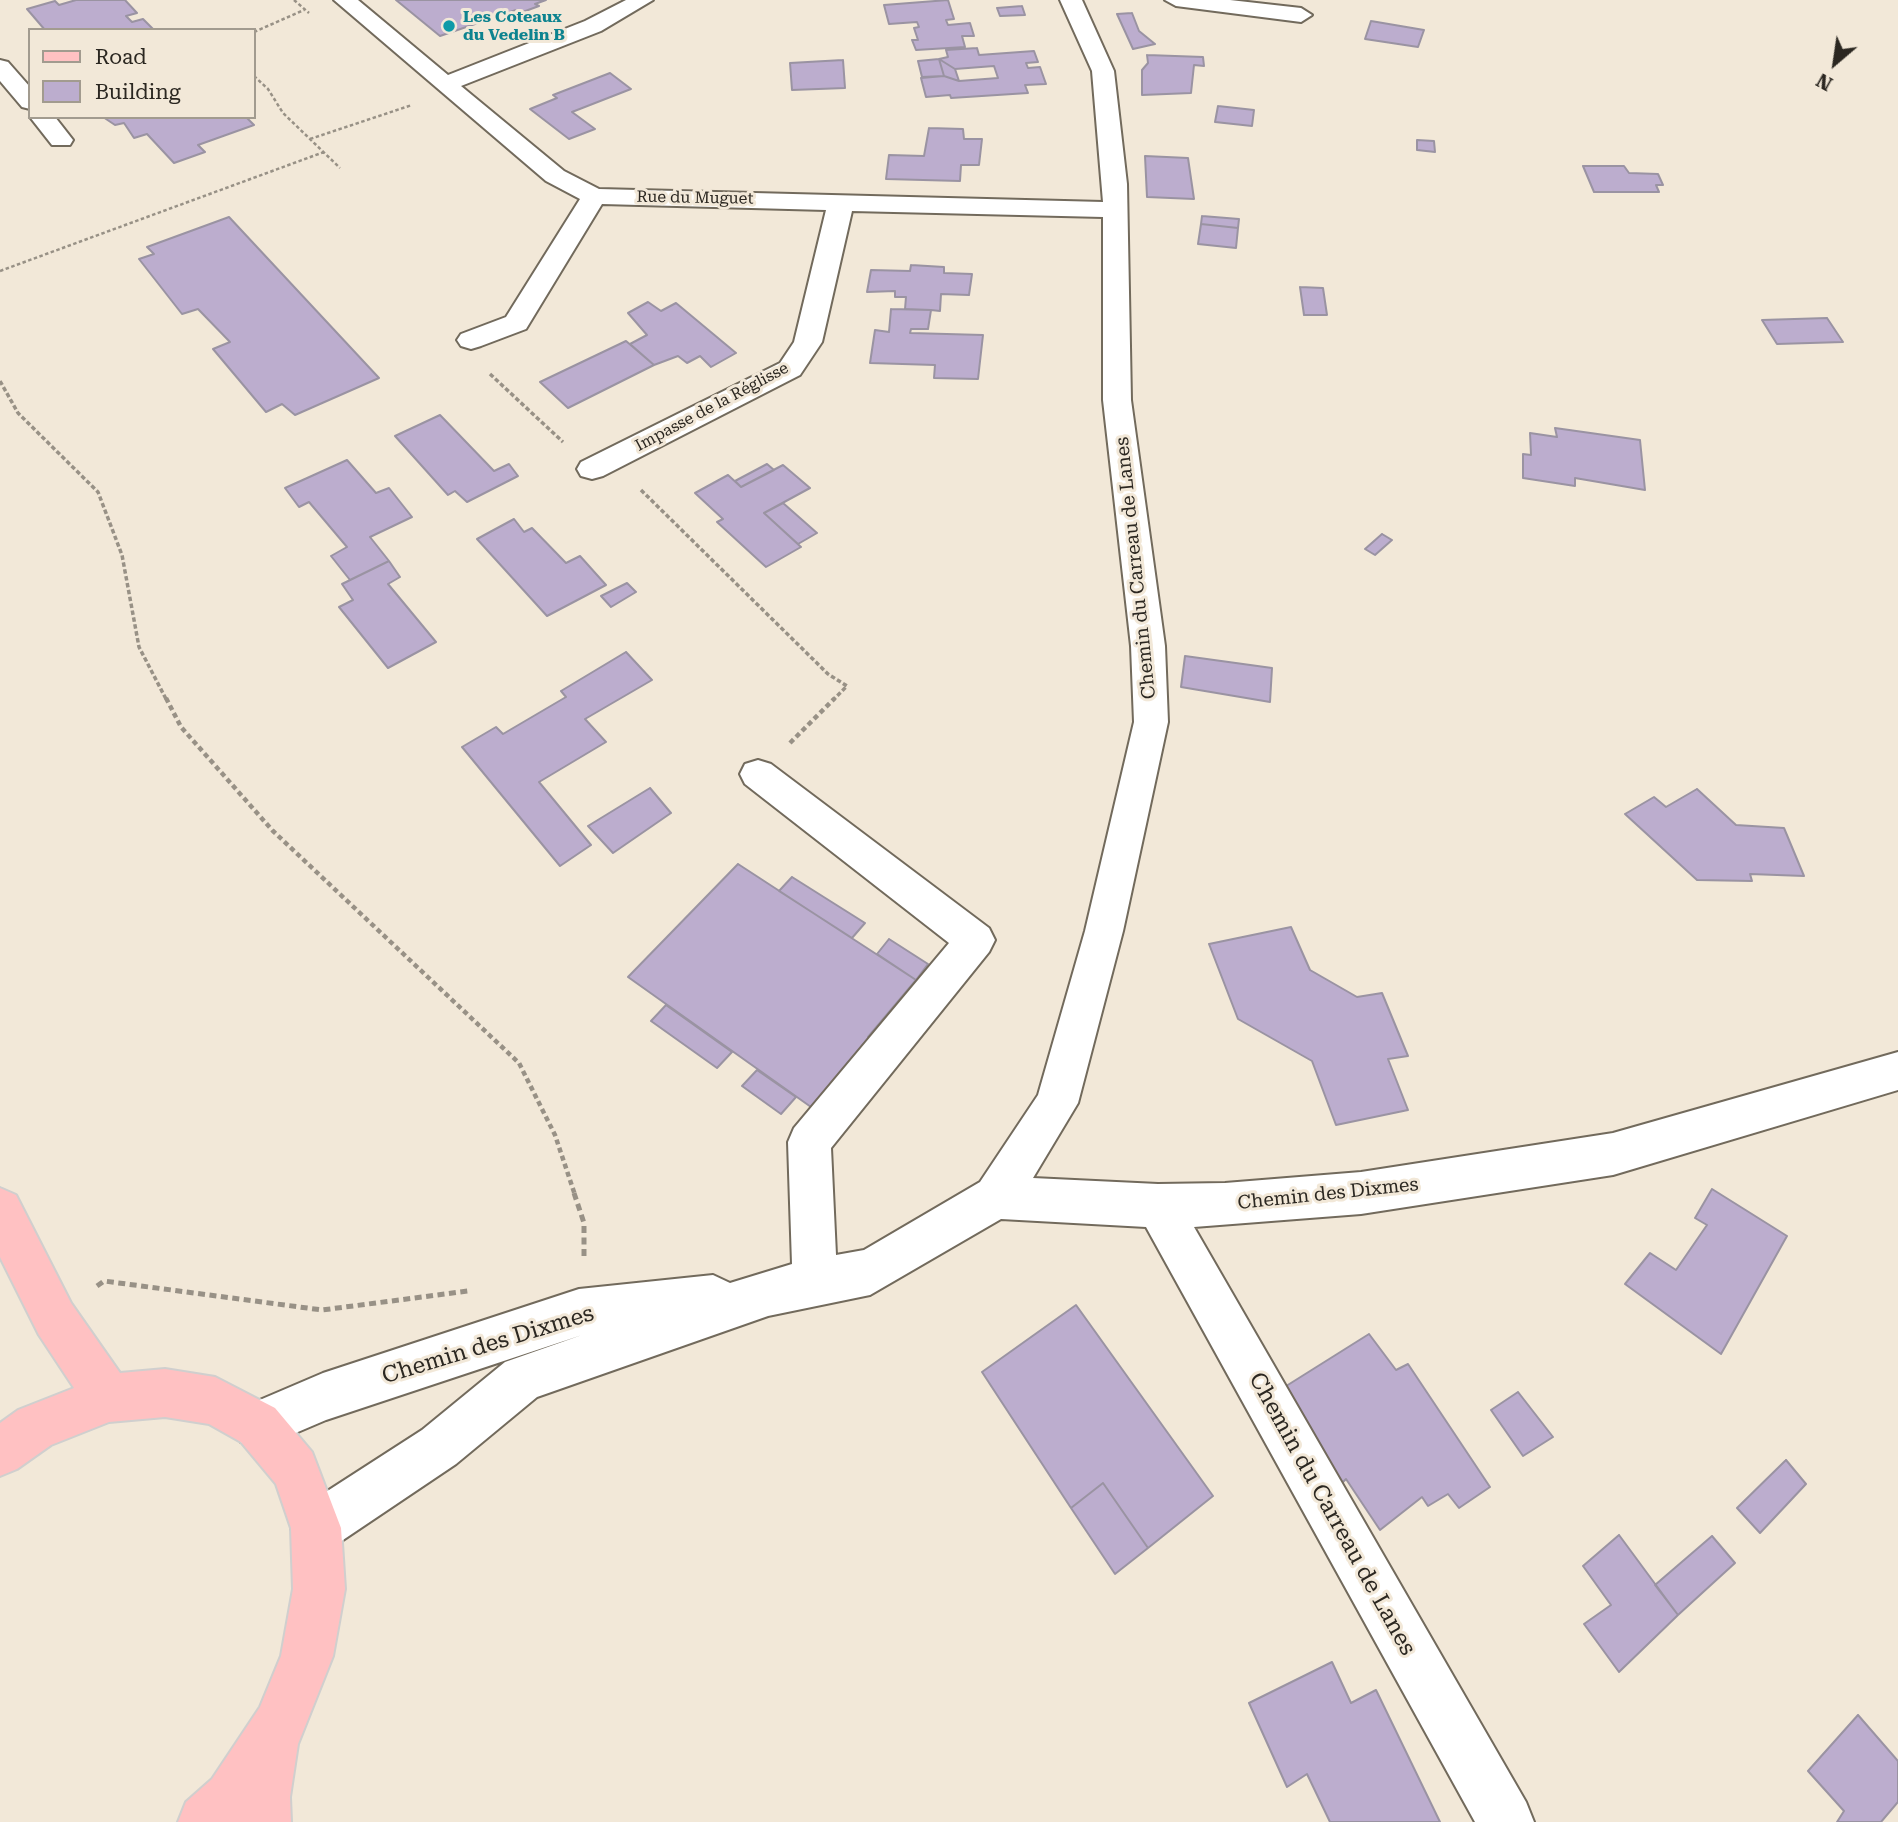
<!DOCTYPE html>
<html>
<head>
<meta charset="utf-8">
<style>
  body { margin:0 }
  #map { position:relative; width:1898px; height:1822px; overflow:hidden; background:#f2e8d8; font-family:"Roboto Serif",serif }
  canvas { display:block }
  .legend { position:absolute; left:28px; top:28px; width:228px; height:91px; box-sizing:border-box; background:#f2e8d8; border:2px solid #a29b8f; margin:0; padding:9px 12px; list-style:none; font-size:21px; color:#2b2721 }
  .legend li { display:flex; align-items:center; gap:14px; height:35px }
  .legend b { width:35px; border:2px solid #a29b8f }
  .north { position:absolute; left:1800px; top:28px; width:70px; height:70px; -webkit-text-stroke:5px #f2e8d8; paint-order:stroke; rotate:209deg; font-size:19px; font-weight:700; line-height:28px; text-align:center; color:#2b2721 }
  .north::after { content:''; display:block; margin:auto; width:24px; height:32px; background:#2b2721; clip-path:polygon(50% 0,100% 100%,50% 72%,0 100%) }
</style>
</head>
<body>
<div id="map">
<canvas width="1898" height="1822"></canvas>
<ul class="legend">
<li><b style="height:9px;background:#ffc1c2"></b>Road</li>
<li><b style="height:19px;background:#bcadce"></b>Building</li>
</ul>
<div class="north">N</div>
</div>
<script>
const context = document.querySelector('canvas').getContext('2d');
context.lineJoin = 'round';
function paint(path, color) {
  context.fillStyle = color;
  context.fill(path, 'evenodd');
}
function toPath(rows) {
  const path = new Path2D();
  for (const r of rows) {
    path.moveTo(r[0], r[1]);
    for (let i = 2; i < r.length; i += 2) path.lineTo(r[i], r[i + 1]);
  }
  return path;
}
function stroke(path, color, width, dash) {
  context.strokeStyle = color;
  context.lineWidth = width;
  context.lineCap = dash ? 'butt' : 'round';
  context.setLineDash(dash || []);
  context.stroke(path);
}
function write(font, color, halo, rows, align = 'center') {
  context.font = font + ' "Roboto Serif",serif';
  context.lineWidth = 6;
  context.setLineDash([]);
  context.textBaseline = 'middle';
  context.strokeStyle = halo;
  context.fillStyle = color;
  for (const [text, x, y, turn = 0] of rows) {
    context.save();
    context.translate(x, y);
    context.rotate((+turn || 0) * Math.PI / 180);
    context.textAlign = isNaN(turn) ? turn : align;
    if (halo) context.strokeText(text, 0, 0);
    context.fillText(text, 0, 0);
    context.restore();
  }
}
const building = toPath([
  [76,0,125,0,137,13,126,16,132,22,143,19,154,30,45,30,27,9,55,1,59,5,76,0],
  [396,0,546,0,535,4,539,6,520,13,516,10,440,36,396,0],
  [948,0,954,19,946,20,948,25,970,23,974,36,962,36,965,47,916,50,912,40,918,40,914,28,919,27,917,22,889,24,884,5,948,0],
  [1022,6,1025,15,1000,16,997,8,1022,6],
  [1132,13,1139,31,1155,44,1133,49,1117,14,1132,13],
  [1371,21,1424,30,1418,47,1365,39,1371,21],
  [977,48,979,55,1034,51,1038,62,1026,63,1028,68,1040,67,1046,84,1025,85,1028,93,951,98,950,95,926,97,921,78,944,76,959,81,998,78,994,66,955,69,939,59,948,57,946,50,977,48],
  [1147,55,1203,57,1204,66,1194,65,1191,93,1142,95,1142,70,1148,63,1147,55],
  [939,59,944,76,922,77,918,61,939,59],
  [939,59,955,69,959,81,944,76,939,59],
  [843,60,845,88,792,90,790,63,843,60],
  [610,73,631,89,572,112,595,129,569,139,530,109,557,98,553,95,610,73],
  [1218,106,1254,110,1252,126,1215,122,1218,106],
  [103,117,246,117,254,125,198,145,205,152,174,163,147,134,134,138,124,123,115,125,103,117],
  [929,128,963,129,964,139,982,139,979,165,961,165,960,181,886,179,889,155,924,156,929,128],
  [1417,140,1434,141,1435,152,1417,150,1417,140],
  [1145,156,1188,158,1194,199,1147,197,1145,156],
  [1583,166,1624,166,1629,173,1658,174,1663,185,1656,185,1659,192,1594,192,1583,166],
  [1202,216,1239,219,1238,228,1201,224,1202,216],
  [229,217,379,378,295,415,282,404,266,412,213,349,230,342,198,309,182,314,139,259,154,254,147,247,229,217],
  [1201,224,1238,228,1236,248,1198,244,1201,224],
  [911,265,944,267,944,273,972,274,969,295,941,294,940,311,931,310,905,309,906,297,895,297,895,291,867,292,871,270,910,271,911,265],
  [1300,287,1323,288,1327,315,1304,315,1300,287],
  [648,302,661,311,676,303,736,353,711,367,700,356,687,363,678,356,654,365,630,344,647,335,628,313,648,302],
  [891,309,931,310,928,329,911,329,910,333,983,335,978,379,934,378,935,365,870,363,875,330,889,332,891,309],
  [1827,318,1843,342,1777,344,1762,320,1827,318],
  [626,341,654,365,568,408,540,382,626,341],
  [440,415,494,471,509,464,518,476,467,502,455,491,448,495,395,436,440,415],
  [1555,428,1640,440,1645,490,1575,478,1575,486,1523,478,1523,454,1531,455,1530,433,1557,437,1555,428],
  [347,460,376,493,389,488,412,517,370,537,389,561,350,580,331,556,347,547,309,502,299,507,285,488,347,460],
  [767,464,774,470,741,487,735,481,767,464],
  [783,465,810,488,764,513,801,547,766,567,717,522,723,519,695,493,728,475,741,487,783,465],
  [783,503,817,533,798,544,764,513,783,503],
  [514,519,524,532,532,528,566,563,580,556,606,585,547,616,477,539,514,519],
  [1382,534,1392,540,1375,555,1365,549,1382,534],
  [389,561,400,577,388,584,436,642,388,668,339,607,353,600,342,584,389,561],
  [627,583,636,592,611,607,601,596,627,583],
  [626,652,652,680,585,719,606,742,539,782,591,845,560,866,462,747,496,727,503,734,566,697,561,691,626,652],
  [1185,656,1272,668,1270,702,1181,687,1185,656],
  [650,788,671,813,613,853,588,826,650,788],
  [1697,789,1736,825,1784,828,1804,876,1750,874,1752,881,1697,880,1625,814,1654,797,1666,807,1697,789],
  [738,864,916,980,868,1037,876,1042,818,1112,628,977,738,864],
  [792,877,865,923,852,938,779,891,792,877],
  [1291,927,1310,970,1357,997,1382,993,1408,1056,1388,1059,1408,1110,1336,1125,1312,1061,1238,1019,1209,944,1291,927],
  [889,939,928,964,916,980,877,954,889,939],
  [666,1005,732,1052,717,1068,651,1021,666,1005],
  [757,1070,796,1097,781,1114,742,1086,757,1070],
  [1712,1189,1787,1236,1721,1354,1625,1284,1650,1253,1676,1270,1707,1225,1695,1218,1712,1189],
  [1076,1305,1213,1496,1148,1548,1103,1483,1071,1508,982,1372,1076,1305],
  [1369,1334,1396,1370,1408,1364,1490,1487,1459,1508,1448,1494,1428,1506,1422,1497,1380,1530,1346,1479,1342,1483,1283,1388,1369,1334],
  [1518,1392,1553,1437,1523,1456,1491,1410,1518,1392],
  [1786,1460,1806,1484,1760,1533,1737,1508,1786,1460],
  [1103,1483,1148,1548,1115,1574,1071,1508,1103,1483],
  [1619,1535,1678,1615,1619,1672,1584,1624,1611,1605,1583,1566,1619,1535],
  [1712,1536,1735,1563,1678,1615,1655,1585,1712,1536],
  [1332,1662,1351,1703,1376,1690,1440,1822,1330,1822,1307,1774,1287,1787,1249,1703,1332,1662],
  [1858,1715,1898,1761,1898,1802,1881,1822,1837,1822,1844,1811,1808,1771,1858,1715]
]);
paint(building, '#bcadce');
stroke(building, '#9a93a2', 2);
const minor = toPath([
  [334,0,358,0,448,75,585,21,626,0,653,0,601,31,461,86,564,171,599,189,1103,202,1092,71,1060,0,1082,0,1114,71,1127,184,1131,400,1165,646,1168,722,1123,931,1078,1103,1033,1178,1158,1184,1225,1183,1361,1172,1613,1133,1898,1052,1898,1090,1613,1175,1361,1214,1194,1227,1526,1802,1534,1822,1475,1822,1146,1227,1001,1219,870,1295,768,1316,537,1397,456,1464,334,1546,316,1553,298,1546,291,1528,298,1510,422,1430,505,1362,582,1335,326,1420,258,1449,241,1442,234,1425,241,1408,323,1373,579,1289,713,1275,730,1283,792,1264,788,1142,794,1128,949,943,745,784,740,774,745,764,758,760,771,764,989,928,995,940,989,952,831,1148,836,1255,864,1250,980,1182,1038,1095,1085,931,1134,722,1131,646,1103,400,1103,217,852,211,822,342,800,375,603,476,592,479,581,476,577,469,581,462,780,363,794,342,826,210,602,204,526,329,481,346,471,349,461,346,457,340,461,334,506,317,580,199,546,181,334,0],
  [1165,0,1230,0,1301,8,1312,15,1301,22,1176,6,1165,0],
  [0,60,8,62,30,87,30,109,22,107,0,81,0,60],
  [30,117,55,117,73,140,70,145,52,145,30,117]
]);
const major = toPath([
  [0,1188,16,1195,71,1303,120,1373,165,1369,215,1377,275,1408,312,1452,341,1528,345,1589,333,1656,298,1744,290,1797,291,1822,178,1822,186,1802,212,1779,260,1707,281,1656,293,1589,291,1528,276,1484,241,1442,209,1424,165,1417,109,1422,51,1445,17,1469,0,1476,0,1423,18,1410,74,1388,39,1335,0,1257,0,1188]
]);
stroke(minor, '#726a5c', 4);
stroke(major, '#d0cfce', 4);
stroke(toPath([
  [294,0,309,13],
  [254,32,304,10],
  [254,76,268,89,283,113,340,168],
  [310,139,412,105],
  [0,271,324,152]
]), '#989186', 2.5, [3.5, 2.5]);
stroke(toPath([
  [490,374,563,442],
  [0,381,18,413,98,492,122,555,139,647,166,699],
  [641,490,828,674,847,686,834,699]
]), '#989186', 3.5, [4.5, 2.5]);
stroke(toPath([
  [166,698,181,727,273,831,519,1063,555,1135,575,1195],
  [790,743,835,698]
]), '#989186', 4.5, [5, 3.5]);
stroke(toPath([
  [574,1193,584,1223,584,1259],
  [97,1286,104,1281,322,1310,468,1291]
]), '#989186', 5, [7, 4.5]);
paint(minor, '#fff');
paint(major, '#ffc1c2');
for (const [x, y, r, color] of [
  [449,26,7,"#0f9aa8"]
]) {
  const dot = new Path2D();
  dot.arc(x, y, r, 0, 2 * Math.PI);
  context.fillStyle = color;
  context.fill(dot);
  stroke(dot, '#f2e8d8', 2.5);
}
write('bold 16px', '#0d838f', '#f2e8d8', [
  ["Les Coteaux",463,17],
  ["du Vedelin B",463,35]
], 'left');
write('16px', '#2b2721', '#f2e8d8', [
  ["Rue du Muguet",695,198,1],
  ["Impasse de la Réglisse",712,407,-28]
]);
write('19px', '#2b2721', '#f2e8d8', [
  ["Chemin du Carreau de Lanes",1136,568,-96],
  ["Chemin des Dixmes",1328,1194,-6]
]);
write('23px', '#2b2721', '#f2e8d8', [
  ["Chemin des Dixmes",488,1345,-17],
  ["Chemin du Carreau de Lanes",1332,1514,61]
]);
</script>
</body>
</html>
